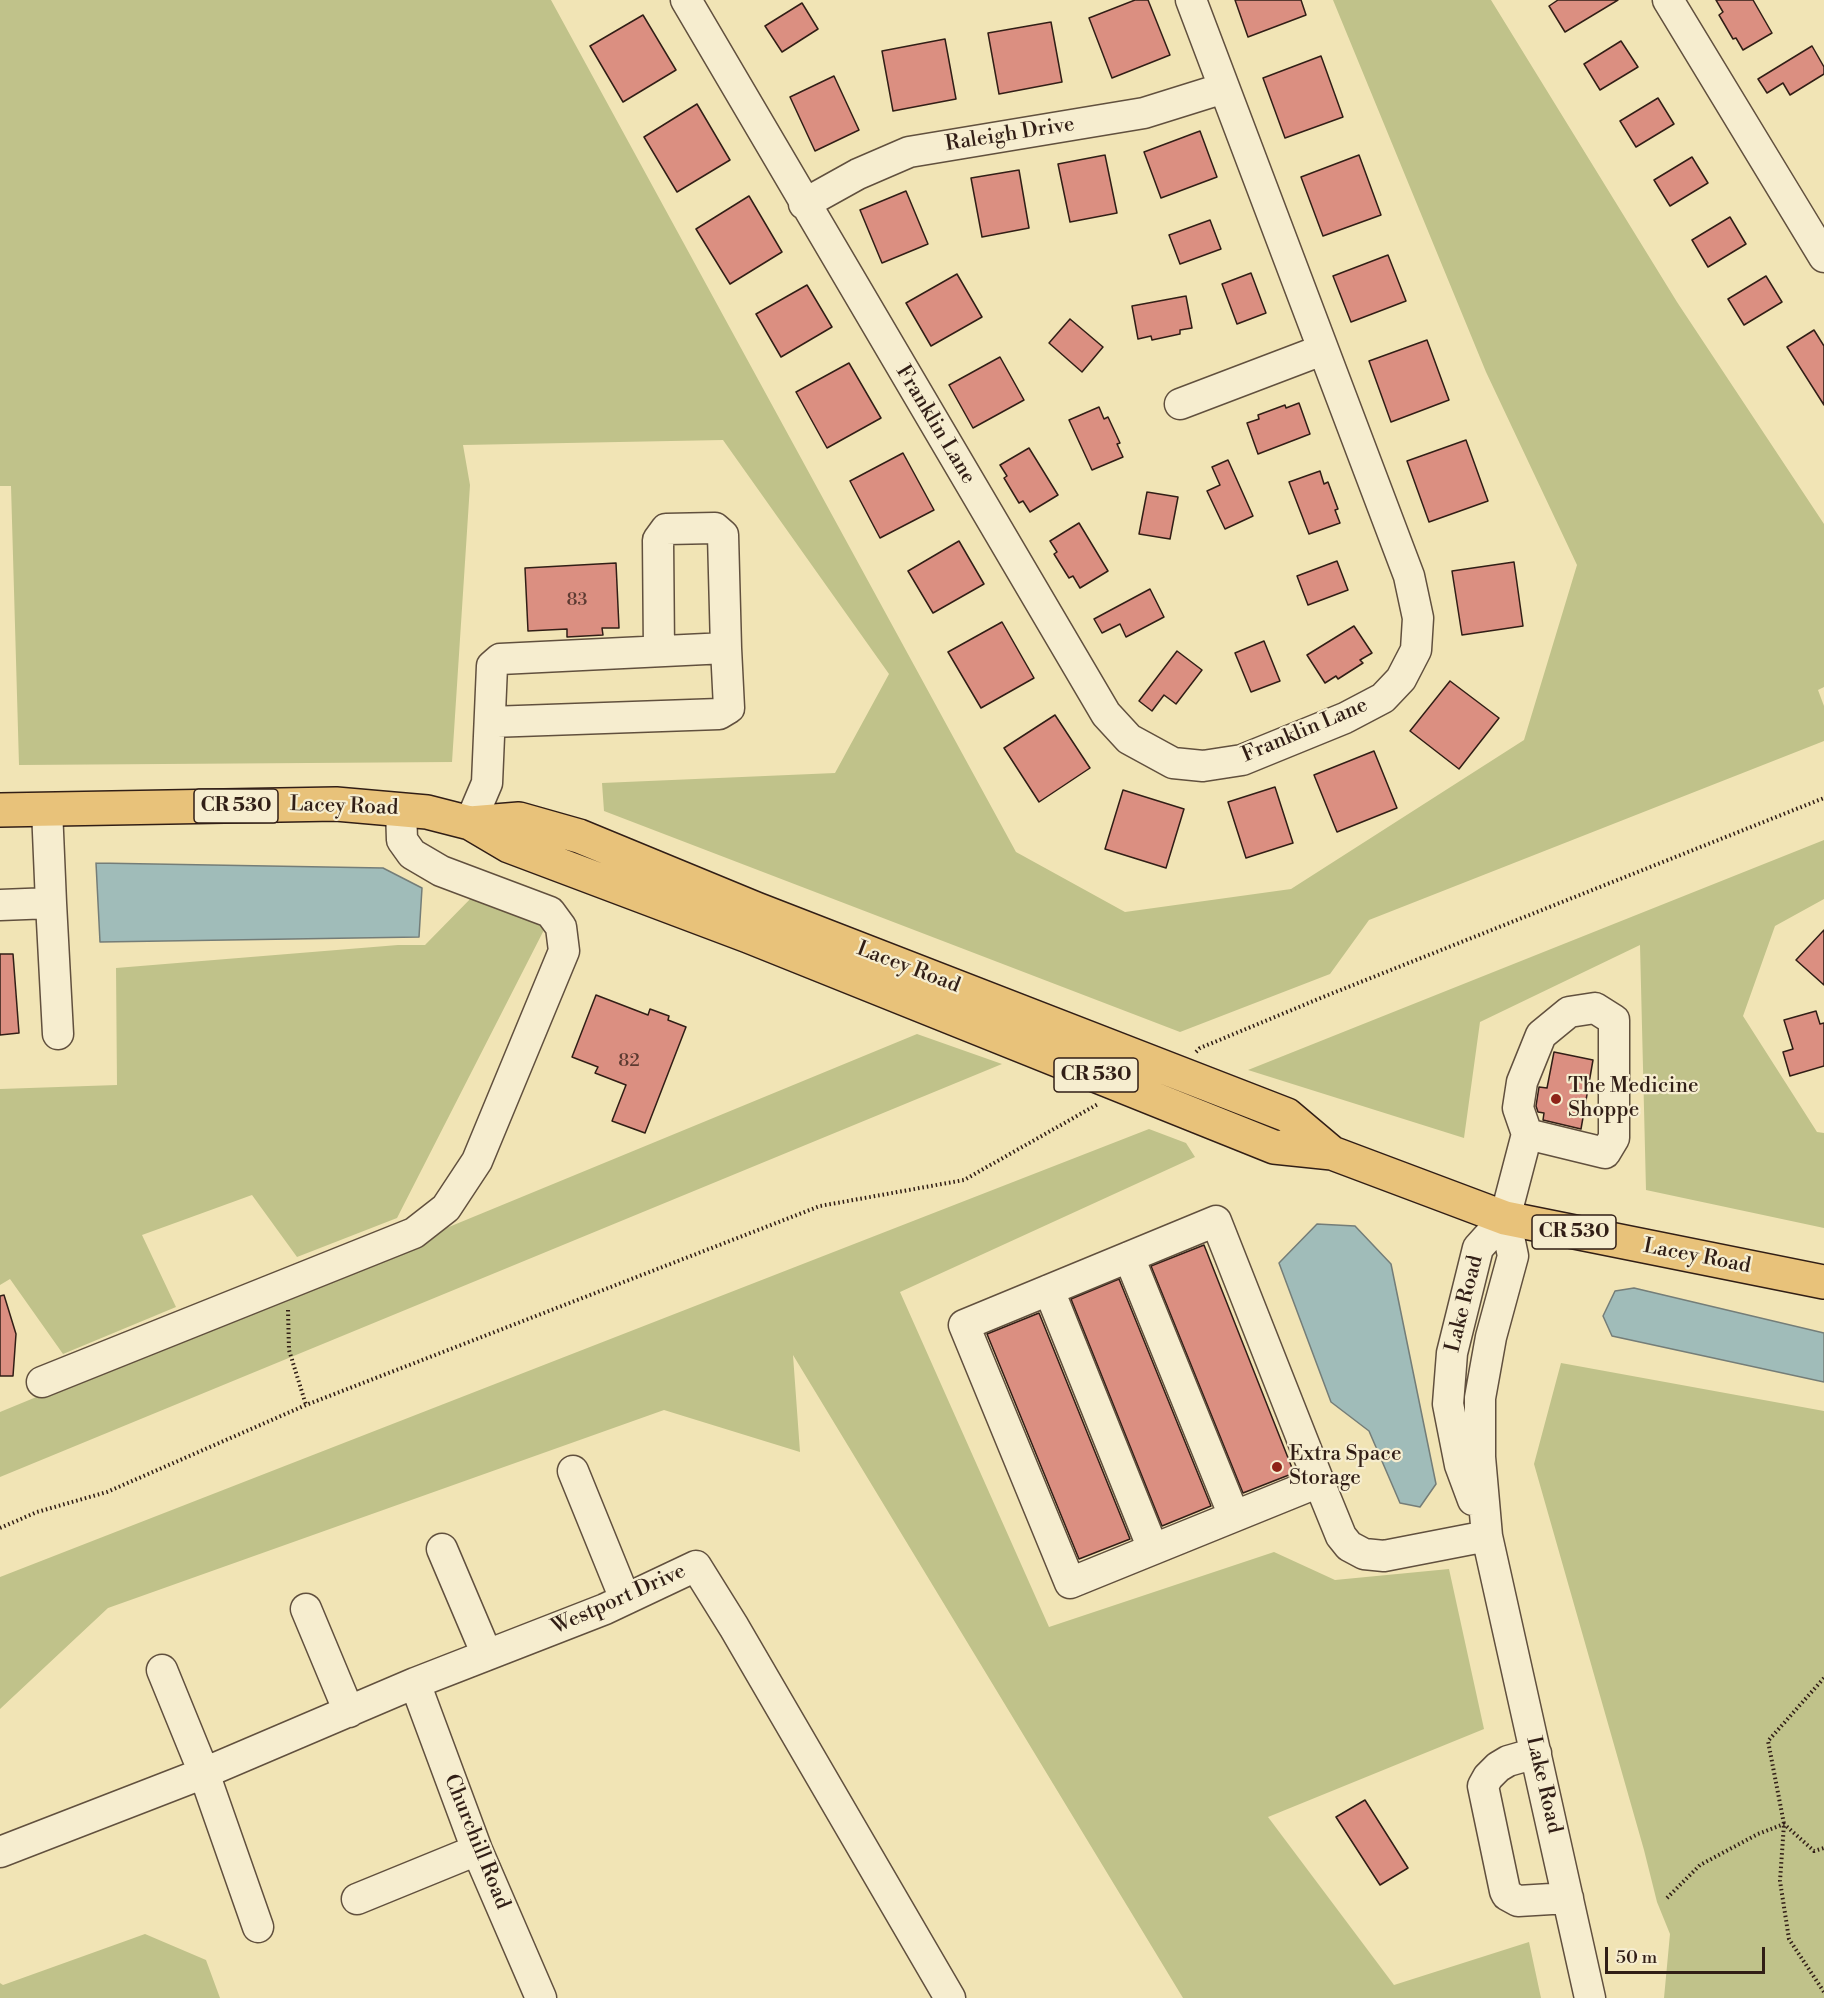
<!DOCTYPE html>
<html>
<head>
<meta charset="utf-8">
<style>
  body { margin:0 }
  #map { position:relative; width:1824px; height:1998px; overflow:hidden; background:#f1e4b5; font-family:"Libre Bodoni",serif }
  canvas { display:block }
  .scale { position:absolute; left:1605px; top:1947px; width:160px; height:27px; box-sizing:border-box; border:3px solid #311e16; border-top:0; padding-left:8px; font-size:18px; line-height:21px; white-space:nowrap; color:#311e16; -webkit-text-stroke:4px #f6edcf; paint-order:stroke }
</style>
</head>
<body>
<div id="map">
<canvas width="1824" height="1998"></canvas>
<div class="scale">50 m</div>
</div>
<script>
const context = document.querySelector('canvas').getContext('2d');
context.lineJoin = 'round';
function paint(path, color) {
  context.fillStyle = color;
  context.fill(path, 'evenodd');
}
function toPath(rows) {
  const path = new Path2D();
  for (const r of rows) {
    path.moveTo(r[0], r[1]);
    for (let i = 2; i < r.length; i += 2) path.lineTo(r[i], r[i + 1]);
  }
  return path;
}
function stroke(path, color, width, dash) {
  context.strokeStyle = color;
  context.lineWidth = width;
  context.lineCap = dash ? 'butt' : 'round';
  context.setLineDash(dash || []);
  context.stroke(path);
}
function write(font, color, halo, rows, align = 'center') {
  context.font = font + ' "Libre Bodoni",serif';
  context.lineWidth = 4.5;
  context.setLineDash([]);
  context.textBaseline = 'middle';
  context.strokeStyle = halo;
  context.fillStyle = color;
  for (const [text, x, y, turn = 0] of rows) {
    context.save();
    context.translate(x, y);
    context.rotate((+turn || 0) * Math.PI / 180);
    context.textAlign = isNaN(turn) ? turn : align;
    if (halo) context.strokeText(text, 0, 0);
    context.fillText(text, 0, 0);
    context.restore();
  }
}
paint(toPath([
  [0,0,551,0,1016,852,1125,912,1291,889,1524,740,1577,565,1486,372,1333,0,1491,0,1677,302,1824,524,1824,687,1818,690,1824,706,1824,741,1369,920,1330,974,1180,1032,604,811,602,783,835,773,889,674,723,440,463,445,470,485,452,762,19,765,11,486,0,486],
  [1824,840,1824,899,1775,926,1743,1016,1817,1132,1824,1133,1824,1228,1646,1190,1640,945,1480,1022,1464,1138,1248,1070],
  [477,892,547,924,397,1218,297,1257,252,1195,142,1235,176,1307,63,1354,10,1279,0,1285,0,1089,117,1085,116,968,398,945,425,945],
  [917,1034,1002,1064,0,1477,0,1412],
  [1149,1129,1186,1143,1195,1157,900,1292,1049,1627,1274,1552,1335,1580,1449,1569,1484,1729,1268,1817,1394,1985,1529,1942,1541,1998,1183,1998,793,1355,800,1452,664,1410,108,1608,0,1709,0,1577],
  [1561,1363,1824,1411,1824,1998,1664,1998,1670,1934,1657,1902,1644,1850,1534,1464],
  [145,1934,206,1960,220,1998,0,1998,0,1983,3,1985]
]), '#c0c28a');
const water = toPath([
  [96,863,383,868,422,888,419,937,100,942,96,863],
  [1317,1224,1355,1226,1391,1264,1436,1484,1420,1507,1400,1503,1369,1431,1331,1402,1279,1263,1317,1224],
  [1634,1288,1824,1333,1824,1382,1612,1336,1603,1316,1615,1291,1634,1288]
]);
paint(water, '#a0bcb9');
stroke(water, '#747d78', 1.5);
const building = toPath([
  [1135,0,1148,0,1170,55,1112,78,1089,18,1135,0],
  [1235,0,1301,0,1306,15,1248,37,1235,0],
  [1558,0,1618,0,1565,32,1549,6,1558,0],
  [1716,0,1753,0,1772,33,1743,50,1736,38,1733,39,1719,15,1723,12,1716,0],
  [802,3,818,29,782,52,765,26,802,3],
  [643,15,676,70,623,102,590,46,643,15],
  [1051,22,1062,82,999,94,988,33,1051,22],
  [945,39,956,99,893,111,882,51,945,39],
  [1621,41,1638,67,1600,90,1584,64,1621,41],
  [1812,46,1824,67,1824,74,1790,95,1783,83,1767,93,1758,79,1812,46],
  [1321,56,1343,117,1285,138,1263,78,1321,56],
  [834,76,859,130,815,151,790,97,834,76],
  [1658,98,1674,124,1636,147,1620,121,1658,98],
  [697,104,730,160,677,192,644,137,697,104],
  [1200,131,1217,177,1161,198,1144,152,1200,131],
  [1105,155,1117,213,1070,222,1058,164,1105,155],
  [1359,155,1381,215,1323,236,1301,177,1359,155],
  [1692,157,1708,183,1670,206,1654,180,1692,157],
  [1019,170,1029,228,982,237,971,178,1019,170],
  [906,191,928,244,882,263,860,210,906,191],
  [749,196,782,252,730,284,696,229,749,196],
  [1730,217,1746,244,1708,267,1692,240,1730,217],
  [1210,220,1221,249,1180,264,1169,235,1210,220],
  [1388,255,1406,301,1351,322,1333,276,1388,255],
  [1251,273,1266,313,1237,324,1222,284,1251,273],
  [957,274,982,317,931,346,906,303,957,274],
  [1766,276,1782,302,1744,325,1728,299,1766,276],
  [807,285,832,327,781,357,756,314,807,285],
  [1186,296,1192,328,1180,330,1180,334,1152,340,1151,336,1138,339,1132,306,1186,296],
  [1070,319,1103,347,1082,372,1049,343,1070,319],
  [1814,330,1824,346,1824,405,1787,347,1814,330],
  [1427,340,1449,400,1391,422,1369,361,1427,340],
  [1000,357,1024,400,973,428,949,385,1000,357],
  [849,363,881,418,827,448,796,392,849,363],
  [1299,403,1310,434,1258,454,1247,423,1259,419,1258,415,1285,405,1286,408,1299,403],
  [1099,407,1104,419,1108,417,1120,443,1117,444,1123,457,1092,470,1069,420,1099,407],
  [1466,440,1488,501,1429,522,1407,461,1466,440],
  [1029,448,1058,495,1030,512,1023,501,1019,503,1004,478,1007,476,1000,465,1029,448],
  [903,453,934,510,880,538,850,481,903,453],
  [1228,460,1253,516,1225,529,1207,491,1220,485,1212,467,1228,460],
  [1320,471,1324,484,1328,482,1338,509,1335,510,1340,523,1309,534,1289,482,1320,471],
  [1147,492,1178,497,1170,539,1139,534,1147,492],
  [1079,523,1108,571,1080,588,1073,576,1069,578,1054,554,1057,552,1050,541,1079,523],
  [959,541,984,584,933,613,908,571,959,541],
  [1337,561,1348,590,1308,605,1297,576,1337,561],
  [1514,562,1523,626,1462,635,1452,571,1514,562],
  [616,563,619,628,602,628,603,635,567,637,567,629,528,631,525,568,616,563],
  [1150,589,1164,617,1126,637,1120,624,1102,633,1094,619,1150,589],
  [1002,622,1034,678,981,708,948,652,1002,622],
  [1354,626,1372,653,1360,660,1363,663,1338,679,1336,676,1325,683,1307,655,1354,626],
  [1264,641,1280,681,1251,692,1235,653,1264,641],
  [1177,651,1202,670,1176,704,1164,695,1152,711,1139,701,1177,651],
  [1450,681,1499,718,1459,769,1410,731,1450,681],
  [1055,715,1090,768,1039,802,1004,748,1055,715],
  [1374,751,1397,808,1337,832,1314,775,1374,751],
  [1275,787,1293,843,1246,858,1228,802,1275,787],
  [1123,790,1184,809,1166,868,1105,849,1123,790],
  [1824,930,1824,985,1796,960,1824,930],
  [0,954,13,954,19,1033,0,1035,0,954],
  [596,995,648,1015,650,1009,669,1016,668,1020,686,1027,645,1133,612,1121,626,1085,595,1073,598,1067,572,1057,596,995],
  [1816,1011,1820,1024,1824,1023,1824,1066,1790,1076,1783,1052,1793,1049,1784,1020,1816,1011],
  [1554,1052,1593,1060,1581,1129,1543,1120,1544,1113,1538,1112,1536,1106,1539,1087,1547,1088,1554,1052],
  [1204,1245,1294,1473,1243,1493,1151,1266,1204,1245],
  [1119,1279,1211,1506,1162,1526,1071,1299,1119,1279],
  [4,1295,16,1334,13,1376,0,1376,0,1296,4,1295],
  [1039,1313,1130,1539,1079,1559,987,1334,1039,1313],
  [1365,1800,1408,1868,1380,1885,1336,1817,1365,1800]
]);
paint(building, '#db8f81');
stroke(building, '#311e16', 1.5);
const minor = toPath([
  [686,0,1106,714,1129,739,1173,763,1203,766,1242,760,1345,718,1383,698,1401,679,1416,650,1418,618,1409,576,1191,0],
  [1668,0,1824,257],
  [804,204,858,174,909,152,1144,113,1224,88],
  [1180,404,1322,350],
  [659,651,658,540,666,529,715,528,723,535,726,648],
  [470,823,487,783,492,666,500,659,726,648,729,708,719,714,490,722],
  [51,903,58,1034],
  [0,905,51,903,47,809],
  [1527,1134,1605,1153,1614,1138,1614,1020,1595,1008,1569,1012,1541,1035,1522,1082,1518,1108,1527,1134,1505,1218,1513,1256,1491,1337,1480,1398,1480,1457,1487,1536,1590,1998],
  [1129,1257,1234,1516],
  [1049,1290,1153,1549],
  [42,1382,414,1233,446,1208,477,1161,564,951,561,927,550,912,441,871,412,854,402,840,401,809],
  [573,1471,625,1599],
  [1319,1482,1070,1583,964,1325,1216,1221,1319,1482,1341,1536,1349,1546,1364,1554,1384,1556,1487,1536],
  [1473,1500,1460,1465,1448,1404,1452,1353,1478,1248,1505,1218],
  [442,1549,487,1655],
  [306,1609,349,1712],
  [162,1670,204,1773,258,1927],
  [415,1683,477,1850,541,1998],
  [1536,1753,1508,1761,1498,1767,1488,1777,1483,1786,1505,1891,1507,1895,1518,1901,1568,1898],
  [0,1852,204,1773,415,1683,605,1609,696,1566,734,1627,950,1998],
  [357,1899,477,1850]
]);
const major = toPath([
  [0,810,336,804,427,812,470,823,509,846,748,936,1274,1147,1332,1153,1505,1218,1824,1282],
  [470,823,519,819,579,836,756,909,1287,1115,1332,1153]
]);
stroke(minor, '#61503e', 33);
stroke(major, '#311e16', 36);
stroke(toPath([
  [1196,1052,1200,1048,1328,995,1824,798],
  [288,1310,289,1350,306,1405],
  [0,1528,37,1512,107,1492,306,1405,820,1206,964,1180,1098,1104],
  [1824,1678,1768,1741,1784,1824,1780,1881,1789,1939,1824,1992],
  [1667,1898,1700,1865,1758,1834,1784,1824,1814,1851,1824,1848]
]), '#311e16', 4, [1.5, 3]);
stroke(minor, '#f6edcf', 30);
stroke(major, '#e8c27a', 33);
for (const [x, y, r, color] of [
  [1556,1099,6,"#8f2418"],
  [1277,1467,6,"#8f2418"]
]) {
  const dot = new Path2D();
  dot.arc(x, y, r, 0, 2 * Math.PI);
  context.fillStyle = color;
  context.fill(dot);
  stroke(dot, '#f6edcf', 2);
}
write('18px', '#5c3a31', null, [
  ["83",577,601],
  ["82",629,1062]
]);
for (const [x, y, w] of [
  [236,806,84],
  [1096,1075,84],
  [1574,1232,84]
]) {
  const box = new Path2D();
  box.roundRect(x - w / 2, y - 17, w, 34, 4.5);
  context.fillStyle = '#f6edcf';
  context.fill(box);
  stroke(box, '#311e16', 1.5);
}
write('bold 20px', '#311e16', null, [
  ["CR 530",236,806],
  ["CR 530",1096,1075],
  ["CR 530",1574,1232]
]);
write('21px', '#311e16', '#f6edcf', [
  ["Raleigh Drive",1010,135,-9],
  ["Franklin Lane",935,425,59],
  ["Franklin Lane",1305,731,-23],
  ["Lacey Road",344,807,2],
  ["Lacey Road",908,968,21],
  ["Lacey Road",1697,1257,11],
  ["Lake Road",1465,1304,-76],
  ["Westport Drive",619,1600,-24],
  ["Lake Road",1543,1785,77],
  ["Churchill Road",476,1842,68]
]);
write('21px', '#311e16', '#f6edcf', [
  ["The Medicine",1568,1087],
  ["Shoppe",1568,1111],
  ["Extra Space",1289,1455],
  ["Storage",1289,1479]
], 'left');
</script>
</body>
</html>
